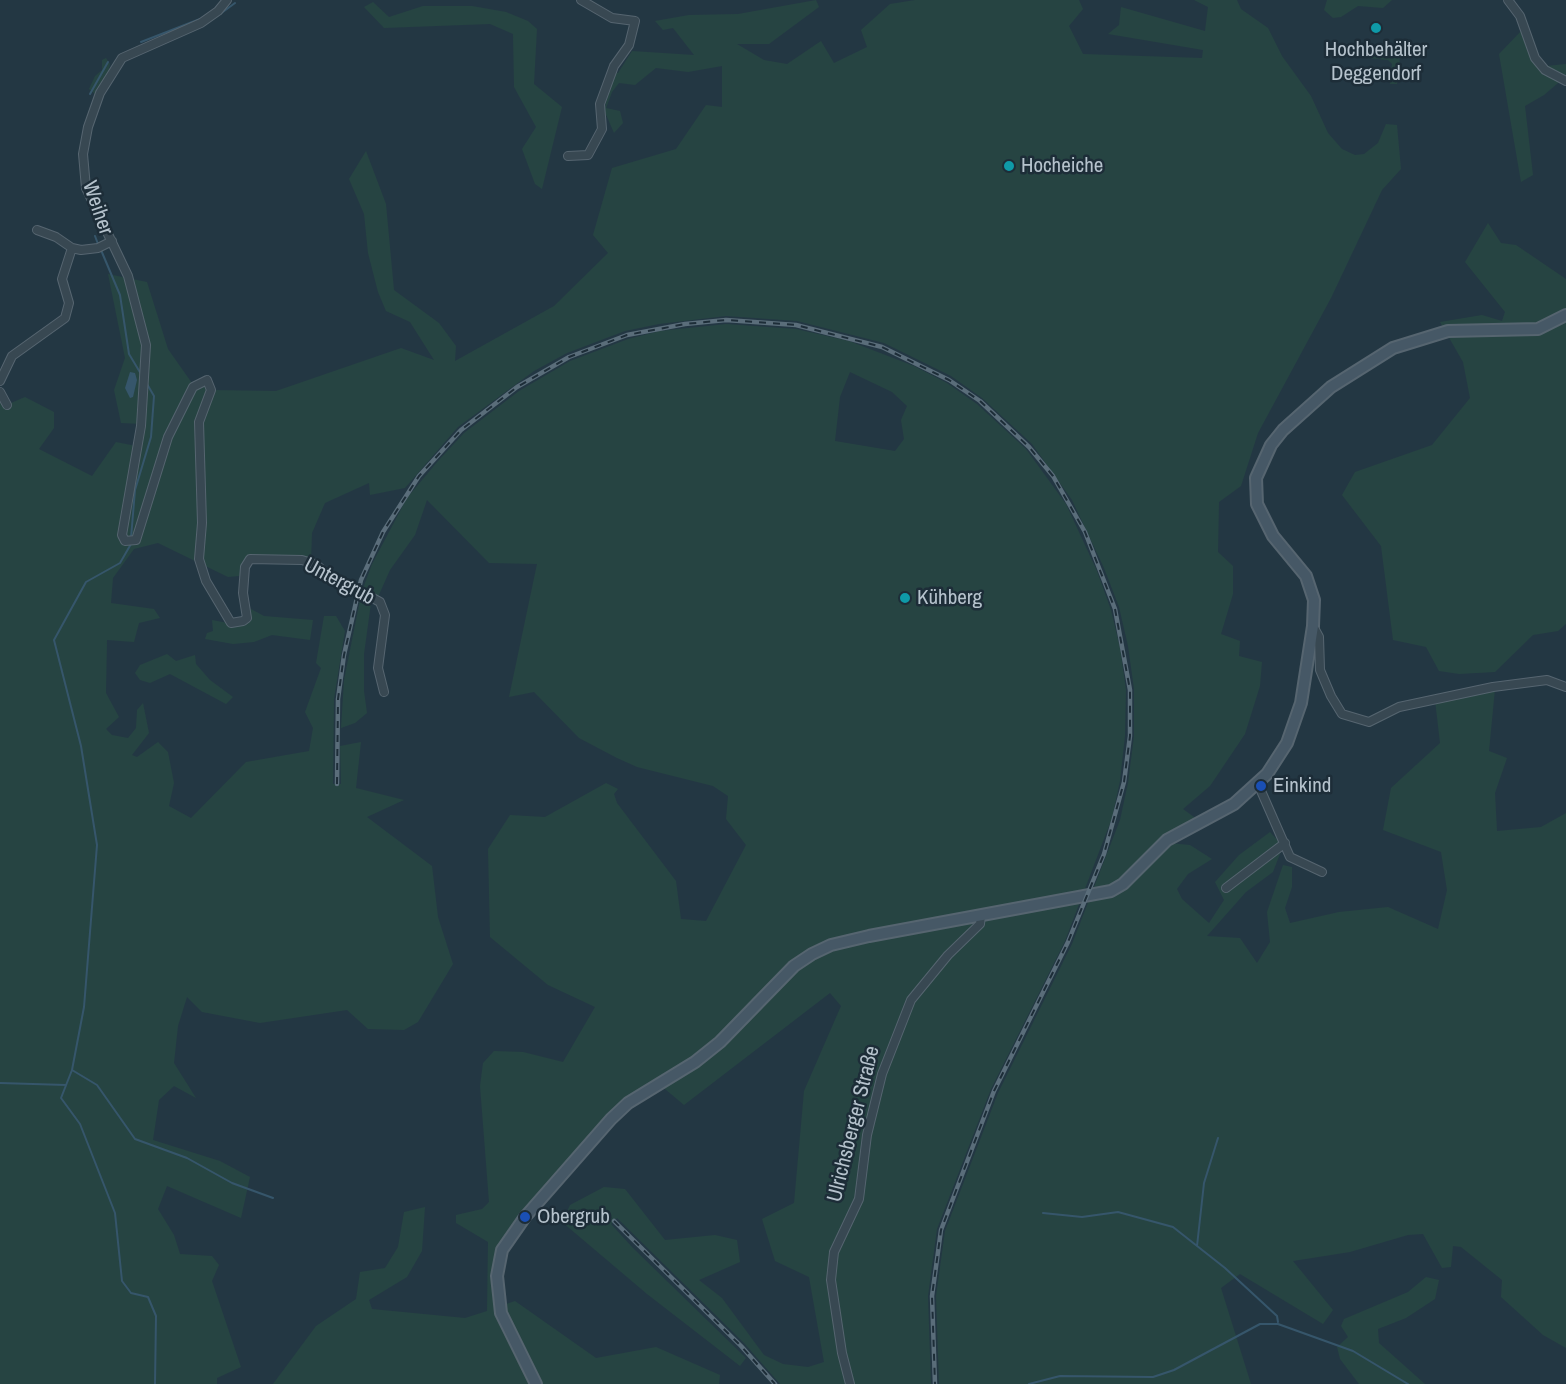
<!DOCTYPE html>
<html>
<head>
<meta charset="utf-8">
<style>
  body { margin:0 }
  canvas { display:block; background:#233743 }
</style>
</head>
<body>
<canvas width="1566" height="1384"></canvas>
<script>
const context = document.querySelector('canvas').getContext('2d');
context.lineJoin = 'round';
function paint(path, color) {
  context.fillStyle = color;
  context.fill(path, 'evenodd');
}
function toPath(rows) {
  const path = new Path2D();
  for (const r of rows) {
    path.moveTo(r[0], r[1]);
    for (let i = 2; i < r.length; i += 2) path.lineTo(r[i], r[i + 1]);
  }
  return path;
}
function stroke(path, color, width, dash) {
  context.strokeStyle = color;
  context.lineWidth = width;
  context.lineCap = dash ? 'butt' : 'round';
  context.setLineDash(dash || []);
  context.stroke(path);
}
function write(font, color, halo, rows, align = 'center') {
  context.font = font + ' "Archivo Narrow",sans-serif';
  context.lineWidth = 5;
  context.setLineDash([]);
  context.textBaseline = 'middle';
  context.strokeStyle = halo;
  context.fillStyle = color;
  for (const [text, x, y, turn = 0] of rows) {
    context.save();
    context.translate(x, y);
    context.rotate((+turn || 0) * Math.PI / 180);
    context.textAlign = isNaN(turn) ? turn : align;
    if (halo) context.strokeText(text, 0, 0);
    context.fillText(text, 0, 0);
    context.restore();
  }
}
paint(toPath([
  [816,0,819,7,769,44,737,44,764,60,787,64,821,41,834,63,867,47,861,30,890,4,915,0,1079,0,1083,9,1069,26,1083,54,1202,58,1203,50,1108,34,1119,25,1121,7,1205,31,1208,7,1194,0,1237,0,1241,9,1268,28,1282,56,1311,96,1328,133,1342,149,1355,155,1364,154,1378,143,1386,124,1397,125,1401,169,1382,190,1331,298,1258,433,1241,486,1219,502,1218,552,1233,566,1233,594,1221,634,1240,641,1239,656,1262,662,1260,686,1245,734,1210,786,1183,809,1201,822,1169,843,1190,845,1212,859,1188,874,1177,889,1182,899,1209,923,1224,900,1215,882,1239,855,1270,832,1283,846,1273,872,1246,892,1207,936,1240,938,1257,963,1270,942,1267,912,1283,865,1292,867,1292,887,1285,908,1290,923,1339,912,1388,907,1438,929,1447,890,1441,852,1383,830,1391,788,1440,743,1435,700,1495,689,1489,751,1507,758,1495,793,1497,831,1541,827,1566,813,1566,1348,1543,1335,1501,1297,1502,1280,1461,1247,1453,1246,1451,1267,1442,1268,1423,1234,1408,1235,1350,1252,1293,1261,1333,1310,1323,1324,1240,1274,1221,1288,1251,1384,939,1384,936,1296,945,1231,998,1093,1072,944,1120,820,1128,783,1134,736,1134,689,1128,646,1119,607,1104,568,1072,500,1032,444,982,398,951,376,884,343,797,321,726,316,659,324,625,331,567,353,534,371,458,427,405,488,370,495,369,483,325,503,312,533,311,562,260,557,243,566,239,576,228,577,158,543,134,549,113,578,111,603,154,609,160,618,139,623,134,642,107,640,106,693,119,717,106,729,112,735,128,738,136,728,137,710,143,703,149,733,132,755,137,757,158,742,168,752,174,783,169,806,191,818,246,762,309,751,313,728,305,712,321,668,316,663,324,616,336,616,345,631,334,699,333,784,341,784,340,746,361,742,356,788,404,800,367,817,432,866,438,917,453,964,418,1022,404,1030,368,1029,347,1010,260,1023,202,1012,187,997,178,1026,174,1063,196,1098,174,1086,159,1100,153,1140,220,1161,250,1177,241,1218,167,1186,158,1209,174,1235,180,1254,212,1256,219,1265,212,1281,241,1367,217,1378,217,1384,0,1384,0,398,4,406,25,397,54,412,54,428,39,449,92,476,116,442,136,446,141,424,121,423,114,390,125,358,108,274,147,282,168,349,194,386,202,379,212,390,276,391,401,348,434,360,410,322,386,311,378,292,368,253,364,214,349,179,366,151,386,204,394,290,439,323,456,346,455,361,554,306,608,253,593,235,612,168,676,149,706,105,722,107,722,66,688,72,656,68,635,85,619,83,612,92,606,108,620,111,623,123,614,133,604,110,615,72,618,73,632,51,694,55,673,28,663,30,655,21,689,15,738,14],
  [1327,0,1392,0,1383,8,1358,6,1341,17,1333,18,1324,10],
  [373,2,389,17,423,6,472,6,506,12,528,21,537,29,534,84,562,107,542,189,535,184,522,149,536,127,514,87,513,34,490,24,384,28,364,7],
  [1523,29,1537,58,1546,66,1566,64,1566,79,1564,78,1544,95,1525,106,1533,175,1521,182,1499,54],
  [1363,46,1389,48,1392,52,1399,53,1400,66,1397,84,1390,84,1392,64,1388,60,1367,58,1359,51],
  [106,58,110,64,109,70,100,90,95,94,89,89,95,76,102,70,102,60],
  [1488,223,1501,243,1516,245,1566,279,1566,624,1558,631,1533,635,1495,672,1459,674,1439,671,1426,647,1393,640,1381,546,1342,495,1355,472,1432,445,1470,398,1463,362,1440,322,1482,315,1502,321,1505,312,1465,262],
  [726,324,796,329,849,341,914,366,947,383,977,404,1026,449,1066,504,1097,571,1111,610,1120,648,1126,690,1125,736,1120,781,1112,818,1065,941,991,1089,937,1229,928,1296,931,1384,780,1384,744,1343,617,1218,611,1224,633,1248,746,1358,740,1366,647,1294,562,1222,570,1205,604,1187,625,1189,665,1240,715,1235,737,1240,740,1262,699,1280,722,1298,764,1355,783,1364,808,1367,824,1362,809,1277,775,1261,762,1219,794,1203,804,1091,841,1006,830,993,684,1105,659,1084,628,1103,502,1250,500,1306,515,1301,596,1358,656,1347,720,1375,719,1384,273,1384,316,1326,356,1299,360,1272,385,1268,398,1247,404,1212,425,1207,422,1251,407,1277,369,1300,372,1309,465,1318,487,1311,488,1242,456,1223,456,1215,482,1209,489,1202,480,1086,483,1063,494,1051,523,1052,563,1062,595,1007,548,985,490,937,488,849,510,815,545,817,606,783,618,789,614,794,617,803,676,881,681,919,706,921,746,845,726,819,728,796,713,786,637,767,617,758,579,738,534,692,509,697,537,564,489,563,427,500,415,535,390,570,378,597,362,591,372,564,407,498,438,461,464,433,519,391,570,361,628,339,660,331],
  [850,372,892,392,907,406,901,420,904,439,895,451,835,441,840,397],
  [361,595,368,597,371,603,364,654,364,691,367,713,355,723,341,728,344,680],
  [251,609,264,616,313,620,310,640,272,635,254,642,233,644,205,639,207,633,213,631,212,620,228,623,249,618],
  [167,654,176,661,195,655,196,664,210,680,233,697,226,704,170,674,150,683,140,680,135,673,140,665],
  [1426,1277,1439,1280,1435,1299,1406,1318,1378,1329,1379,1343,1425,1384,1359,1384,1340,1359,1337,1347,1348,1337,1341,1326,1344,1319,1408,1292]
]), '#264442');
paint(toPath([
  [130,372,135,373,137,380,133,397,130,398,125,388]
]), '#36566b');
stroke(toPath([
  [220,14,235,3],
  [141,42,200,19],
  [90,94,108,62],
  [95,236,98,244],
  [101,250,120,295,129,354,141,374],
  [131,538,135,490,151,437,154,396,147,384],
  [131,544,120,563,86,582,54,640,81,746,97,845,84,1007,72,1070,61,1098,80,1124,115,1213,122,1281,131,1293,148,1297,156,1316,155,1384],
  [72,1070,97,1085,135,1139,187,1158,232,1183,273,1198],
  [0,1083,66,1085],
  [1043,1213,1082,1217,1118,1212,1173,1227,1225,1268,1277,1316,1278,1322],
  [1197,1246,1204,1183,1218,1138],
  [1029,1384,1060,1376,1153,1377,1174,1370,1260,1324,1278,1324,1353,1351,1408,1384]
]), '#36566b', 2);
const street = toPath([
  [227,0,218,11,201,23,122,58,100,93,88,127,83,154,86,188,128,276,146,345,141,426,122,535,125,541,136,540,168,437,193,387,207,380,211,390,199,422,202,523,199,559,206,581,231,623,243,621,247,618,243,593,245,567,250,559,302,560,315,564,346,589],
  [1508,0,1520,16,1535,58,1545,70,1566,81],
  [568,156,588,155,602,129,600,104,614,66,629,45,635,21,612,18,581,0],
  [37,230,56,237,72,248,81,250,98,248,112,241],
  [0,381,12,356,65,318,69,303,62,279,72,248],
  [0,392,7,405],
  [369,596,380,602,385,615,378,668,384,692],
  [1313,626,1319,637,1320,670,1331,696,1342,714,1369,722,1399,707,1493,687,1547,680,1566,687],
  [1258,784,1290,857,1322,872],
  [1226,888,1285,843],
  [850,1384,842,1353,831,1280,834,1252,859,1199,867,1135,882,1074,911,1000,948,955,980,924,981,915]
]);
const secondary = toPath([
  [536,1384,501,1313,497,1276,502,1250,525,1217,611,1119,628,1103,695,1062,720,1042,794,966,812,954,831,945,869,936,1111,891,1123,884,1167,840,1234,804,1267,774,1287,743,1301,703,1313,626,1314,600,1306,576,1273,536,1257,504,1256,478,1271,445,1283,430,1331,387,1393,348,1448,331,1538,329,1566,315]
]);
stroke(street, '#566570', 10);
stroke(secondary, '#566570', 14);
stroke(street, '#384852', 8);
stroke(secondary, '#465866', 10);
const rail = toPath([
  [337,784,338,699,344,655,361,580,383,532,419,476,461,430,517,387,569,357,627,335,685,324,726,320,796,325,882,347,949,380,980,401,1029,447,1053,476,1085,532,1115,609,1130,690,1130,736,1124,782,1104,854,1068,942,994,1091,941,1230,932,1296,935,1384],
  [614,1221,741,1346,775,1384]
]);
stroke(rail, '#5a6d7a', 4.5);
stroke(rail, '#1d2d38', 2, [7]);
const streetBridge = toPath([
  [346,589,369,596]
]);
stroke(streetBridge, '#566570', 10, []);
stroke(streetBridge, '#384852', 8);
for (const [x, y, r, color] of [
  [1376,28,6,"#0f9aa8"],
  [1009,166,6,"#0f9aa8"],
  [905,598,6,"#0f9aa8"],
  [1261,786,6,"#1a4fb4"],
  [525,1217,6,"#1a4fb4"]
]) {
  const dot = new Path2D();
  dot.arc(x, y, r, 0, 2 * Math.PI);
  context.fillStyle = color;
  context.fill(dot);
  stroke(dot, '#1d2d38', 2);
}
write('21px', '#b5c2cc', '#1d2d38', [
  ["Hochbehälter",1376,50,"center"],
  ["Deggendorf",1376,74,"center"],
  ["Hocheiche",1021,166],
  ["Kühberg",917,598],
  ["Einkind",1273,786],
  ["Obergrub",537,1217]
], 'left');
write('21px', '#b5c2cc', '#1d2d38', [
  ["Weiher",97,208,71],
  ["Untergrub",339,582,28],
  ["Ulrichsberger Straße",854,1124,-76]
]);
</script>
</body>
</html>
